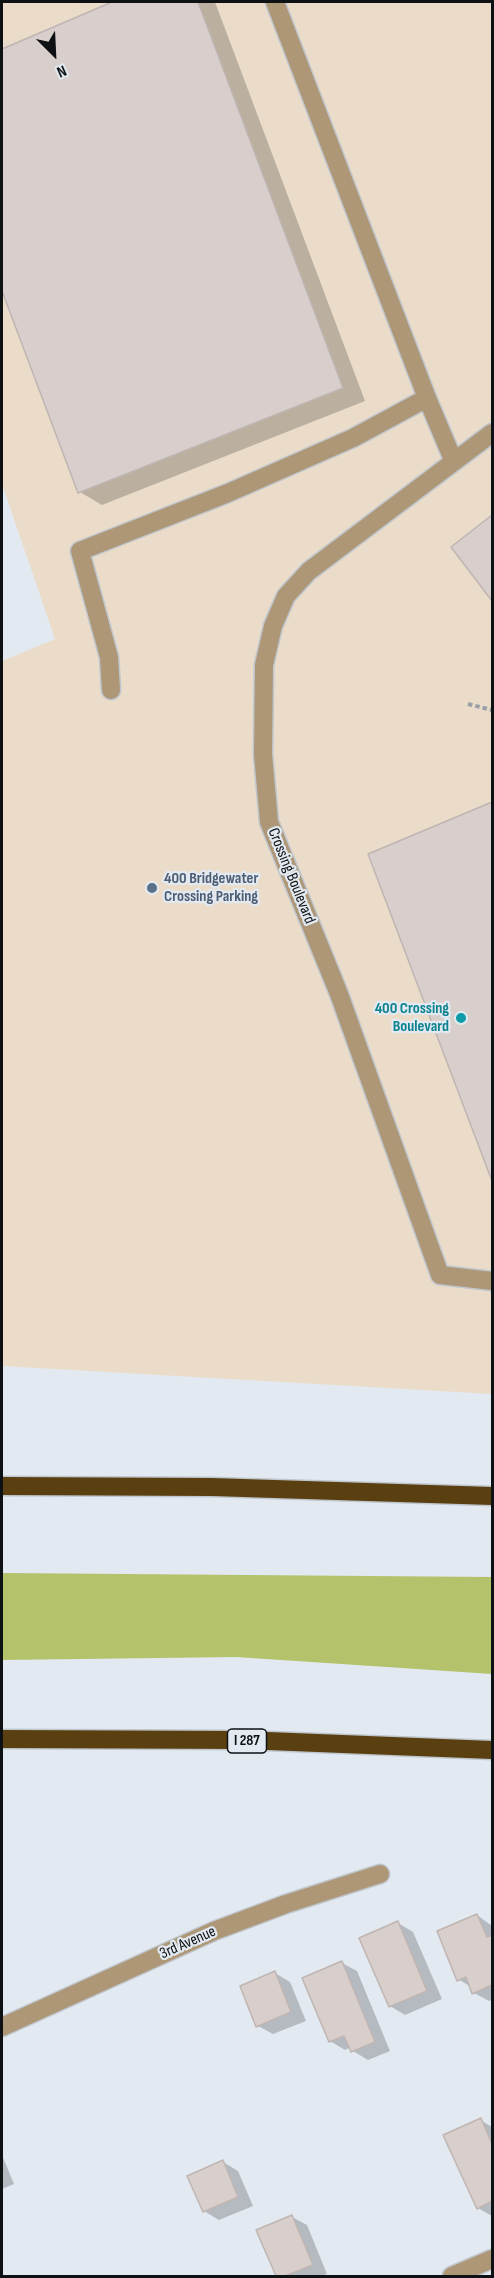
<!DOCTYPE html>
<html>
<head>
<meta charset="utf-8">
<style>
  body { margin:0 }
  #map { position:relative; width:494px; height:2278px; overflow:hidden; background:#e2e9f0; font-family:"Sofia Sans Condensed",sans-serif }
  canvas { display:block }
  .frame { position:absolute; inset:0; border:3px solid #0e1113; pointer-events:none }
  .north { position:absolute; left:24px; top:24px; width:60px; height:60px; -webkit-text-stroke:4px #e2e9f0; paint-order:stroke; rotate:156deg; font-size:16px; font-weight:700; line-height:24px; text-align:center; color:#0e1113 }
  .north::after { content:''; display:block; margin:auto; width:21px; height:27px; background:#0e1113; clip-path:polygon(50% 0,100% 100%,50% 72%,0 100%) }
</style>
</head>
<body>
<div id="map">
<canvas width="494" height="2278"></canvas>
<div class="frame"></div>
<div class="north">N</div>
</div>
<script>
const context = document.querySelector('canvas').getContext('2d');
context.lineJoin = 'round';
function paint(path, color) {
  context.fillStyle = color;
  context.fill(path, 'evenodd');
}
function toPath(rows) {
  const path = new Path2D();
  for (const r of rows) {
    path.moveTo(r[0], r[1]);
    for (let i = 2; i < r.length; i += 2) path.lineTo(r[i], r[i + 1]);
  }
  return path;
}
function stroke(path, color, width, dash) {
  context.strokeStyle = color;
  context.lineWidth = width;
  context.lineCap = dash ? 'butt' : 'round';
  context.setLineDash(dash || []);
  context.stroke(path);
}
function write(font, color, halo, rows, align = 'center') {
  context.font = font + ' "Sofia Sans Condensed",sans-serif';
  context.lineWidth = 4.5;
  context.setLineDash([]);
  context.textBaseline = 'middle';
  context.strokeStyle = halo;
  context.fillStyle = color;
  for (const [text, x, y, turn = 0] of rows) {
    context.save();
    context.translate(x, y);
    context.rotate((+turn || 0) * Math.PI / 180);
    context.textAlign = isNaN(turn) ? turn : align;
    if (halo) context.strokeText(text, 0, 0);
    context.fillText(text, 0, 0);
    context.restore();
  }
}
paint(toPath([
  [2,2,492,2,492,1394,2,1366,2,661,55,639,2,484]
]), '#eadcc9');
paint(toPath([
  [2,1573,492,1577,492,1674,236,1657,2,1660]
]), '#b4c26c');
paint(toPath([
  [115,2,215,2,365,401,102,505,80,492,2,286,2,51],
  [492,517,492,598,453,547],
  [492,804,492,1177,370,855],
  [477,1915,492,1926,492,2000,489,2001,474,1993,471,1987,458,1979],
  [398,1923,413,1932,442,1999,405,2015,390,2006],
  [342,1963,357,1971,390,2051,368,2060,353,2051,351,2047,345,2050,330,2041],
  [275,1973,290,1982,306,2021,273,2034,258,2026],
  [480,2120,492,2127,492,2216,478,2208],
  [2,2155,14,2184,2,2189],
  [223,2162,238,2171,253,2206,219,2220,204,2211],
  [292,2217,307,2225,327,2274,320,2276,277,2276,258,2231]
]), '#0003');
const building = toPath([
  [112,2,198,2,343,388,78,493,2,291,2,49,112,2],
  [492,515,492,601,451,547,492,515],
  [492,802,492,1181,368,854,492,802],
  [477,1914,487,1937,492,1935,492,1985,472,1994,466,1977,457,1981,437,1931,477,1914],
  [398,1921,427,1991,389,2007,359,1938,398,1921],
  [342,1961,375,2042,351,2052,344,2036,329,2042,302,1978,342,1961],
  [275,1971,291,2012,256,2027,240,1986,275,1971],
  [481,2118,492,2144,492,2201,477,2209,443,2135,481,2118],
  [223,2160,238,2197,203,2212,187,2176,223,2160],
  [292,2215,313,2265,285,2276,276,2276,256,2230,292,2215]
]);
paint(building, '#d8cecb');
stroke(building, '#bfb5b2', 1.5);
const minor = toPath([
  [275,2,427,398,454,462],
  [492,433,309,571,286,596,273,626,264,665,263,754,269,822,339,994,440,1275,492,1281],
  [111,690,109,657,80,551,228,493,353,438,427,398],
  [2,2027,214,1931,286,1904,380,1874],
  [452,2276,492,2259]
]);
const highway = toPath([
  [2,1486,212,1487,492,1496],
  [2,1739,243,1740,492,1750]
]);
stroke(minor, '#c0c6cd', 21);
stroke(highway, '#c0c6cd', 21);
stroke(toPath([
  [468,704,492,710]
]), '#9ba0a6', 4, [4.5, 3]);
stroke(minor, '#ad9776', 18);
stroke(highway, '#5a4011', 18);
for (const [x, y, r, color] of [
  [152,888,6,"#5c6f8a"],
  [461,1018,6,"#0f9aa8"]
]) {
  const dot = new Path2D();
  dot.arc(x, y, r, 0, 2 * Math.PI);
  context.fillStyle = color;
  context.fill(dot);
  stroke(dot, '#e2e9f0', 2);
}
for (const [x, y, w] of [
  [247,1741,39]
]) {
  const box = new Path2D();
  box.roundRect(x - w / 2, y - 12, w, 24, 4.5);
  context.fillStyle = '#e2e9f0';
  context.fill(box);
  stroke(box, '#0e1113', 1.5);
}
write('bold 15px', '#0e1113', null, [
  ["I 287",247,1741]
]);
write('16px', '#0e1113', '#e2e9f0', [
  ["Crossing Boulevard",291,876,68],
  ["3rd Avenue",188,1943,-24]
]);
write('bold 16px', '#4e5e75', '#e2e9f0', [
  ["400 Bridgewater",164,879],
  ["Crossing Parking",164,897]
], 'left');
write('bold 16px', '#0d838f', '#e2e9f0', [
  ["400 Crossing",449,1009],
  ["Boulevard",449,1027]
], 'right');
</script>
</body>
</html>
